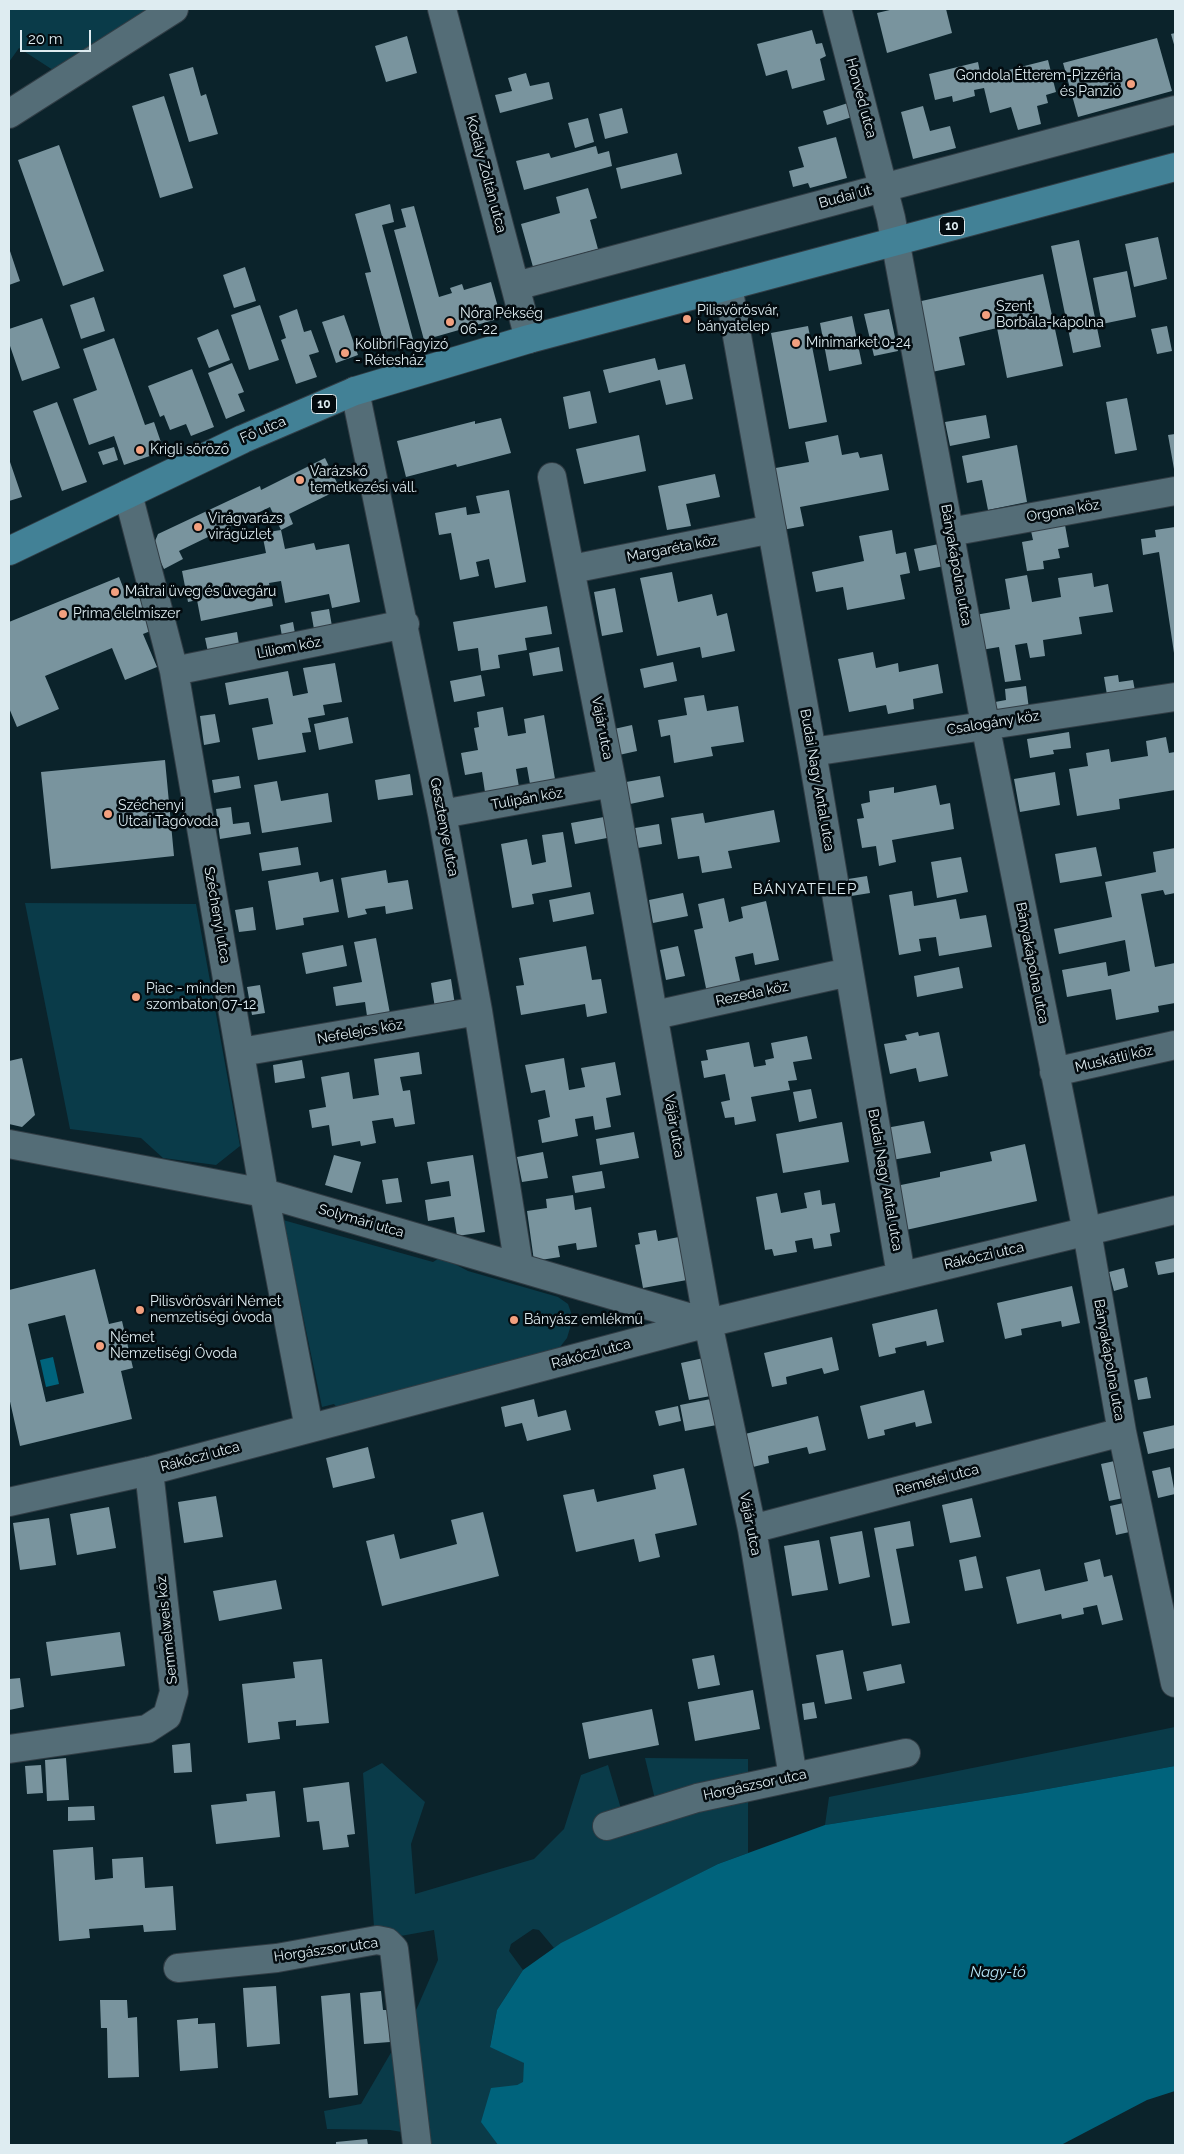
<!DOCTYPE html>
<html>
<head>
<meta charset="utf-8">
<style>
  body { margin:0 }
  #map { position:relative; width:1184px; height:2154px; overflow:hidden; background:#0b232b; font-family:Raleway,sans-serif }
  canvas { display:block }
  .frame { position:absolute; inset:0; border:10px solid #deecf1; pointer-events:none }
  .scale { position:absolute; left:20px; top:30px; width:71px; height:22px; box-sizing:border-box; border:2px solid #deecf1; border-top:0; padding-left:6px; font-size:15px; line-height:18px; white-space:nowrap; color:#deecf1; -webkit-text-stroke:4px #030b0f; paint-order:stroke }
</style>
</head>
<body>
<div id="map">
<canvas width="1184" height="2154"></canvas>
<div class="frame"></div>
<div class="scale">20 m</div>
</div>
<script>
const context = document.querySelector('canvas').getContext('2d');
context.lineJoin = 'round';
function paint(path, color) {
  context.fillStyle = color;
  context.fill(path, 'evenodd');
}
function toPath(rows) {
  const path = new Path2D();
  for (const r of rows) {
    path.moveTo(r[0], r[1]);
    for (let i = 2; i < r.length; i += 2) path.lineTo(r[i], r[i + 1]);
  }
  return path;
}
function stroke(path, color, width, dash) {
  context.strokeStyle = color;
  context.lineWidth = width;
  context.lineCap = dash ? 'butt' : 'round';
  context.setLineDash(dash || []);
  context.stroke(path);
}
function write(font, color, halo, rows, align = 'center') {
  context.font = font + ' Raleway,sans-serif';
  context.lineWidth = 5;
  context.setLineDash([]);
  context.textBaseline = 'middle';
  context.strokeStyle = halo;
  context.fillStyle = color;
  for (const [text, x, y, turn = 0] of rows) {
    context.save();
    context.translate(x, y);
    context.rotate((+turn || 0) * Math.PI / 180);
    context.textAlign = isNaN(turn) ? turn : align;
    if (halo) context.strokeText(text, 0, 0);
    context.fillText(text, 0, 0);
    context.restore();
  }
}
paint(toPath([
  [9,9,157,9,56,72,19,48,9,62],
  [25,903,196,904,240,1146,216,1165,163,1158,141,1138,70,1129],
  [283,1220,433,1262,441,1257,468,1271,558,1297,568,1304,573,1318,567,1338,560,1347,549,1356,338,1409,334,1404,322,1407],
  [1175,1727,1175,1766,1025,1793,825,1825,829,1797],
  [645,1758,748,1759,748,1853,718,1864,554,1948,539,1930,533,1929,511,1944,509,1951,523,1970,497,2010,490,2046,525,2063,523,2083,517,2085,482,2122,498,2145,428,2145,425,2136,390,2130,327,2129,324,2111,361,2104,417,2008,438,1960,434,1930,395,1937,374,1927,363,1773,382,1763,425,1802,411,1844,415,1894,534,1859,564,1829,581,1775,608,1765,627,1829,660,1820]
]), '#0a3b49');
paint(toPath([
  [53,1357,59,1384,46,1387,40,1360],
  [1175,1766,1175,2091,1147,2100,1061,2145,498,2145,481,2122,491,2088,517,2085,523,2082,524,2063,490,2047,497,2010,523,1970,561,1943,718,1864,825,1825,1025,1793]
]), '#00637c');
paint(toPath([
  [894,9,946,9,952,33,887,53,877,13],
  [812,30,816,44,822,43,826,56,820,59,825,80,792,89,787,70,766,76,757,44],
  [1175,33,1175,48,1171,34],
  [407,36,417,73,386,82,375,46],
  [1157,38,1172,91,1078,117,1063,63],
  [1048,60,1056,92,1046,95,1048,103,1037,106,1041,124,1018,130,1011,107,990,113,984,88,974,90,975,96,953,102,952,96,935,100,929,74,978,62,981,77],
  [193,67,201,96,206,94,218,134,189,142,169,74],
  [526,73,530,86,549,82,553,99,500,113,495,95,512,91,508,78],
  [164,96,193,188,160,198,132,106],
  [848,103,852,117,827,125,823,111],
  [923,106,930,131,950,126,956,148,913,159,901,112],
  [622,108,628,133,605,139,599,114],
  [588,118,594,142,575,148,568,123],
  [836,137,847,178,810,188,808,183,793,187,789,171,804,167,798,147],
  [59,145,104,271,63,286,18,160],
  [596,146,598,154,609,151,612,166,524,190,516,161,549,153,551,158],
  [677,153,682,174,621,189,616,168],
  [588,188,597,218,590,220,598,249,533,267,521,224,560,213,556,197],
  [390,204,394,222,382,225,414,343,386,351,365,273,371,272,355,214],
  [414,206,439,297,452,293,450,288,462,284,464,290,491,282,501,318,424,340,394,230,406,227,401,209],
  [1158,237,1167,279,1134,287,1125,244],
  [1079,240,1101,347,1073,353,1051,246],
  [9,248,20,281,9,285],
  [245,267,256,301,234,308,223,275],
  [1127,271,1136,317,1102,324,1093,278],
  [1043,274,1063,366,1007,378,997,328,959,337,965,365,932,372,917,302],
  [94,297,105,331,81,339,70,305],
  [260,305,279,360,249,370,231,315],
  [297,309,304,332,311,330,319,352,309,355,317,377,296,384,281,340,286,338,279,316],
  [889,309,898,351,874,356,864,314],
  [344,315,358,355,336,363,322,322],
  [852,316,862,364,829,371,820,323],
  [42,318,60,368,22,381,9,343,9,329],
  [808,326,827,422,789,429,771,333],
  [1167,326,1172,351,1157,354,1151,329],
  [218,329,230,360,209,368,197,338],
  [114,338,145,425,154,422,164,451,124,465,114,436,89,445,73,399,97,390,83,349],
  [655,358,658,370,685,364,693,399,666,405,660,380,609,393,603,370],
  [232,363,244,392,238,394,245,411,226,419,208,373],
  [192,369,214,427,191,436,186,424,170,430,164,415,160,417,148,386],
  [590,391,597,423,569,429,563,397],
  [1127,398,1137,450,1115,454,1106,402],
  [57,402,87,482,62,491,33,411],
  [986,415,990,438,950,446,945,422],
  [501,418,511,453,457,467,456,464,406,477,397,441,475,421,475,424],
  [1175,434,1175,468,1174,469,1168,435],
  [639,435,646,471,584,484,576,449],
  [838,435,842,455,858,452,860,458,882,454,889,490,800,507,804,526,782,530,770,469,809,462,805,442],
  [1017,445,1027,502,988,510,982,480,967,483,962,456],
  [114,447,118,460,103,465,98,452],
  [325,458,340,489,289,514,293,524,281,530,285,549,314,543,316,550,349,544,360,602,332,608,329,594,285,603,281,581,269,583,273,606,201,621,197,600,188,602,182,571,266,553,262,533,281,530,270,507,179,551,183,559,164,569,153,546,158,534,260,486,261,490],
  [9,459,22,497,9,501],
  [715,474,720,497,686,504,691,526,667,530,658,486],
  [509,490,526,582,495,588,489,559,476,562,479,576,460,580,451,533,439,535,435,513,466,507,467,515,480,513,476,496],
  [1065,525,1069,547,1058,549,1060,558,1043,561,1044,569,1027,571,1022,542,1033,540,1031,531],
  [1175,527,1175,653,1174,653,1159,552,1143,555,1141,539,1156,537,1155,530],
  [892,530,896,554,906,552,910,573,900,575,905,599,847,610,843,587,816,592,812,572,864,561,859,536],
  [939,544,944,566,919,571,914,549],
  [672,572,678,602,712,594,717,616,727,613,735,651,702,658,700,647,657,656,640,578],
  [1092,573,1094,587,1108,584,1113,612,1079,617,1082,634,1043,640,1045,656,1030,658,1027,643,1015,645,1021,680,1005,682,999,647,981,650,975,615,1010,609,1005,579,1027,575,1032,602,1061,597,1058,578],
  [119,577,125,592,135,587,153,630,143,634,157,667,125,680,112,648,45,676,59,709,17,727,9,708,9,622],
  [615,588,623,632,602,636,594,592],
  [547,606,552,634,525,638,527,650,498,655,500,668,481,671,478,648,458,651,453,622],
  [329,609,333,632,315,635,311,612],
  [293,622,296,639,283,642,280,625],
  [237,632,240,651,209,657,205,638],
  [559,647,563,671,533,676,529,653],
  [873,652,876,668,898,663,899,672,938,664,943,693,913,699,914,709,888,714,886,705,849,712,838,659],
  [673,662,677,681,644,688,640,669],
  [335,663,342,702,323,705,325,715,308,718,311,732,302,733,306,752,258,760,252,728,273,724,268,698,229,705,225,683,288,671,293,696,308,693,303,668],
  [481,675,485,696,454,702,450,681],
  [1118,675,1119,682,1133,680,1135,691,1107,695,1104,677],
  [1026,686,1029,709,997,714,995,702,1006,700,1005,689],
  [704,695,707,711,738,706,744,742,711,747,713,756,674,763,670,735,661,737,658,720,687,715,684,698],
  [503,707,508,736,526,733,524,719,544,715,555,779,530,784,527,767,516,769,520,793,486,799,482,772,465,775,461,753,478,750,474,728,479,727,477,712],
  [215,714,220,742,204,745,200,716],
  [348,717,353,743,319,750,314,724],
  [632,725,637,751,619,755,614,729],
  [1069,732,1071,748,1053,750,1054,754,1030,758,1027,739],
  [1166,737,1169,753,1175,752,1175,790,1119,799,1120,809,1077,816,1069,769,1088,766,1086,753,1109,749,1111,762,1148,756,1146,741],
  [165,760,174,856,51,869,41,772],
  [1055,772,1060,805,1020,812,1014,779],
  [410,774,413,795,378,800,375,780],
  [239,776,241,788,214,793,212,780],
  [660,776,664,797,630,804,626,782],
  [277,781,281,801,328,793,332,822,262,833,254,785],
  [936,785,940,805,950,803,954,829,892,840,896,862,879,866,876,846,862,848,857,819,864,818,861,804,870,802,869,791,894,787,894,793],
  [231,807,233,824,249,822,251,834,220,839,216,809],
  [774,810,780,842,728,851,732,868,702,873,699,856,678,859,671,818,703,813,705,823],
  [604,817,607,838,575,844,571,823],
  [659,824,662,844,638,848,635,828],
  [563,832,572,887,532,894,534,904,512,908,501,844,527,839,532,865,546,862,542,835],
  [298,847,301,865,262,871,259,853],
  [1096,847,1102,876,1060,883,1055,854],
  [1175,848,1175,893,1165,895,1163,890,1141,894,1155,967,1175,963,1175,1003,1158,1006,1159,1012,1116,1020,1111,989,1067,997,1062,970,1106,962,1108,976,1130,971,1125,940,1059,954,1054,929,1112,917,1105,882,1156,872,1153,852],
  [961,857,968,892,937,898,931,862],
  [386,870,388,883,408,880,413,909,386,914,385,906,365,909,367,914,348,918,341,878],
  [318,872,320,882,333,879,339,912,303,918,304,925,276,930,268,881],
  [867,876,870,893,845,897,842,880],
  [912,891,914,906,956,899,960,919,986,915,992,947,939,956,936,937,919,939,921,951,899,955,889,895],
  [590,892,594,914,553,922,549,900],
  [683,893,688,916,653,923,649,900],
  [724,898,729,922,743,918,741,907,766,901,779,960,755,965,753,953,735,957,741,985,707,993,694,930,703,928,698,904],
  [253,907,256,930,239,932,235,910],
  [376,938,391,1019,368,1023,365,1002,336,1006,333,987,362,982,354,942],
  [343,945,347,966,306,974,302,953],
  [586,946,592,980,601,979,607,1013,587,1017,585,1004,521,1015,516,986,524,985,519,958],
  [678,946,685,976,666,980,660,950],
  [959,967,963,988,917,997,914,976],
  [451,979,455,1005,435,1008,431,983],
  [260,985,265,1013,252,1015,247,987],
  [918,1032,919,1036,939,1032,948,1076,919,1082,916,1068,890,1074,884,1044,907,1040,905,1035],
  [807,1036,812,1059,793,1062,797,1080,788,1081,790,1090,751,1097,756,1121,735,1125,734,1117,725,1118,721,1102,730,1100,725,1074,704,1078,701,1061,708,1060,706,1050,749,1042,754,1067,766,1065,765,1060,774,1058,771,1043],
  [419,1052,422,1074,400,1077,403,1091,410,1090,415,1124,395,1127,393,1118,372,1121,376,1143,361,1146,360,1141,332,1146,329,1125,312,1128,309,1110,326,1107,321,1077,349,1072,353,1099,379,1095,374,1059],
  [22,1058,35,1115,22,1127,9,1124,9,1061],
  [564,1058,569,1090,585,1087,581,1068,615,1062,621,1095,606,1098,611,1127,595,1130,593,1116,575,1119,578,1136,542,1143,538,1120,550,1117,545,1090,531,1093,525,1065],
  [302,1060,305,1078,275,1083,273,1065],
  [811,1089,817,1118,799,1122,793,1092],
  [924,1121,931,1153,892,1160,886,1128],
  [842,1122,849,1162,783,1173,776,1134],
  [634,1132,639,1158,600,1165,596,1139],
  [1025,1144,1037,1201,906,1230,896,1186,940,1177,940,1172,992,1161,990,1152],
  [543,1152,548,1178,522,1182,517,1157],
  [334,1155,361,1162,352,1193,325,1185],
  [473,1155,485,1232,457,1236,454,1217,428,1221,425,1200,451,1196,449,1181,431,1184,427,1162],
  [602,1171,605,1188,575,1193,572,1176],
  [398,1178,402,1202,386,1204,382,1180],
  [820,1190,822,1205,835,1203,840,1232,830,1234,832,1246,814,1249,812,1238,795,1241,797,1252,774,1256,772,1249,765,1250,756,1197,777,1193,781,1213,807,1208,804,1193],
  [573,1195,575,1210,591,1207,597,1247,577,1250,576,1243,558,1246,560,1257,534,1261,527,1211,547,1208,546,1199],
  [656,1230,658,1241,679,1237,687,1280,643,1288,635,1245,640,1244,638,1233],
  [1175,1258,1175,1272,1158,1275,1155,1262],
  [1124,1268,1128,1287,1114,1291,1109,1272],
  [95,1269,109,1324,122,1321,133,1368,121,1371,132,1419,20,1446,9,1397,9,1290],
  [65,1315,84,1393,46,1402,28,1324],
  [1072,1286,1080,1323,1062,1327,1061,1321,1021,1329,1022,1335,1005,1339,997,1303],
  [937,1309,944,1342,927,1346,926,1341,895,1348,896,1353,879,1357,872,1324],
  [832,1337,839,1370,824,1374,822,1368,786,1377,787,1384,772,1387,764,1353],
  [708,1357,716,1395,689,1400,681,1363],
  [1147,1377,1151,1398,1138,1400,1134,1380],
  [924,1390,932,1423,916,1427,915,1422,884,1430,885,1435,868,1439,860,1406],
  [716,1398,722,1424,685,1431,680,1405],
  [534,1399,538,1417,566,1410,571,1430,527,1441,522,1423,505,1427,501,1407],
  [678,1406,681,1421,659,1426,655,1411],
  [818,1416,826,1450,809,1454,807,1447,768,1456,769,1463,753,1467,745,1434],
  [1175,1425,1175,1448,1148,1454,1143,1432],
  [368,1447,375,1478,333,1488,326,1458],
  [1119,1460,1128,1497,1109,1501,1101,1464],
  [1170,1467,1175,1494,1158,1498,1152,1471],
  [684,1468,697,1525,655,1534,660,1557,639,1562,634,1539,576,1552,563,1495,594,1489,597,1502,656,1489,653,1475],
  [216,1496,223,1537,184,1543,178,1502],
  [972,1498,981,1537,950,1543,942,1505],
  [1128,1502,1134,1531,1116,1535,1110,1506],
  [109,1507,116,1548,77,1555,70,1514],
  [483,1512,499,1576,382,1606,366,1541,394,1534,400,1559,457,1544,451,1520],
  [49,1518,56,1565,20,1570,13,1523],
  [910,1521,914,1546,896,1549,910,1623,892,1626,874,1528],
  [862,1531,870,1577,839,1584,830,1537],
  [819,1540,828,1590,792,1596,784,1546],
  [976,1556,983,1588,965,1591,959,1560],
  [1100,1559,1104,1577,1112,1575,1123,1620,1102,1625,1097,1605,1083,1608,1084,1614,1062,1619,1061,1614,1017,1624,1006,1577,1040,1569,1045,1591,1088,1581,1084,1563],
  [276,1580,282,1609,219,1621,213,1591],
  [120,1632,125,1666,51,1676,46,1642],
  [843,1650,852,1699,825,1704,816,1655],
  [714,1655,720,1685,698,1689,692,1659],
  [322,1659,329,1723,296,1726,296,1720,278,1722,280,1739,248,1743,242,1684,295,1678,293,1662],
  [901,1664,905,1683,867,1691,863,1672],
  [20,1678,24,1707,9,1710,9,1679],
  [753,1690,760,1729,695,1741,688,1702],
  [814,1702,817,1718,804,1720,802,1704],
  [652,1709,659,1745,589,1759,582,1723],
  [190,1743,192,1772,174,1773,172,1745],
  [66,1758,69,1800,47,1801,45,1760],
  [41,1765,43,1793,27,1794,25,1766],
  [349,1782,355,1834,347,1835,349,1847,323,1850,319,1821,307,1822,303,1788],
  [275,1791,280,1837,216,1844,211,1805,247,1801,246,1794],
  [94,1806,95,1820,68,1821,68,1807],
  [93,1847,95,1880,113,1878,112,1859,143,1857,145,1888,173,1886,176,1930,144,1932,143,1925,89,1929,90,1938,59,1941,53,1850],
  [276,1986,280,2044,247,2047,243,1988],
  [381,1991,383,2010,388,2010,390,2042,364,2044,360,1993],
  [350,1993,358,2095,329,2098,321,1996],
  [100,2000,127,2000,128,2018,137,2017,139,2077,108,2078,107,2028,101,2028],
  [198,2018,198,2024,215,2023,218,2068,180,2071,177,2020],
  [367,2139,368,2145,336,2145,336,2142]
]), '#79949e');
const street = toPath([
  [442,9,529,339],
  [837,9,891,218,985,724,1087,1232,1122,1432,1175,1683],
  [9,114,174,9],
  [516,286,1175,110],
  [728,286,812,752,901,1275],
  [355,391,442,814,478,1011,519,1267],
  [552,477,612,783,708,1323,752,1529,793,1777],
  [128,494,174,671,264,1193,309,1428],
  [950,532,1175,491],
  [572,569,772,529],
  [174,671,405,624],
  [812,752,1175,697],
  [442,814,612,783],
  [655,1015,849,972],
  [241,1052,478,1011],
  [1054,1072,1175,1045],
  [9,1144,264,1193,708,1323],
  [9,1502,149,1471,708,1323,1175,1210],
  [752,1529,1122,1432],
  [9,1749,147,1729,167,1716,174,1692,149,1471],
  [607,1826,697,1798,906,1753],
  [178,1968,277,1958,377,1940,387,1942,394,1949,417,2145]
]);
const primary = toPath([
  [9,551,243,439,355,391,529,339,1175,167]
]);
stroke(street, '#313d45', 30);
stroke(primary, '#313d45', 30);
stroke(street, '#546d77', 28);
stroke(primary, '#428196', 28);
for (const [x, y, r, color] of [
  [1131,84,5,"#f2a07f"],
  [986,315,5,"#f2a07f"],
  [687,319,5,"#f2a07f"],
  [450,322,5,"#f2a07f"],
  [796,343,5,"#f2a07f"],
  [345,353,5,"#f2a07f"],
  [140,450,5,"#f2a07f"],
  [300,480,5,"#f2a07f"],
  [198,527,5,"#f2a07f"],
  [115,592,5,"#f2a07f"],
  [63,614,5,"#f2a07f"],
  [108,814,5,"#f2a07f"],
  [136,997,5,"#f2a07f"],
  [140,1310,5,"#f2a07f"],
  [514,1320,5,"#f2a07f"],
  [100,1346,5,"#f2a07f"]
]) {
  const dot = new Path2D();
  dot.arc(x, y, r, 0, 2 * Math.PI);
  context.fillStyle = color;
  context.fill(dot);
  stroke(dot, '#030b0f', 2);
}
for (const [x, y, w] of [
  [952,226,25],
  [324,404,25]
]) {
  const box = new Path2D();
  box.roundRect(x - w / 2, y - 9.5, w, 19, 4);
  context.fillStyle = '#030b0f';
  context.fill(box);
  stroke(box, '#deecf1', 1);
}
write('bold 12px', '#deecf1', null, [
  ["10",952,226],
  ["10",324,404]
]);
write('14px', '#deecf1', '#030b0f', [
  ["Gondola Étterem-Pizzéria",1121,76,"right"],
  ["és Panzió",1121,92,"right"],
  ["Szent",996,307],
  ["Borbála-kápolna",996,323],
  ["Pilisvörösvár,",697,311],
  ["bányatelep",697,327],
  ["Nóra Pékség",460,314],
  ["06-22",460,330],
  ["Minimarket 0-24",806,343],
  ["Kolibri Fagyizó",355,345],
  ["- Rétesház",355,361],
  ["Krigli söröző",150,450],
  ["Varázskő",310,472],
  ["temetkezési váll.",310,488],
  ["Virágvarázs",208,519],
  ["virágüzlet",208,535],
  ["Mátrai üveg és üvegáru",125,592],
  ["Prima élelmiszer",73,614],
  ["Széchenyi",118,806],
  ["Utcai Tagóvoda",118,822],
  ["Piac - minden",146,989],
  ["szombaton 07-12",146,1005],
  ["Pilisvörösvári Német",150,1302],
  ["nemzetiségi óvoda",150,1318],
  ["Bányász emlékmű",524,1320],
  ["Német",110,1338],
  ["Nemzetiségi Óvoda",110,1354]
], 'left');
write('14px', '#deecf1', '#030b0f', [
  ["Honvéd utca",861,98,75],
  ["Kodály Zoltán utca",486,174,75],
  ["Budai út",845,197,-15],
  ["Fő utca",263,430,-23],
  ["Orgona köz",1063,511,-10],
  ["Margaréta köz",672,549,-11],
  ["Bányakápolna utca",956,565,80],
  ["Liliom köz",289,648,-11],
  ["Csalogány köz",993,723,-9],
  ["Vájár utca",602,728,79],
  ["Budai Nagy Antal utca",817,780,80],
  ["Tulipán köz",527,799,-10],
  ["Gesztenye utca",444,827,79],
  ["Széchenyi utca",217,915,80],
  ["Bányakápolna utca",1032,963,79],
  ["Rezeda köz",752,994,-12],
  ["Nefelejcs köz",360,1032,-10],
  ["Muskátli köz",1114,1059,-13],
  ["Vájár utca",674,1126,80],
  ["Budai Nagy Antal utca",885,1180,80],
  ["Solymári utca",361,1221,16],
  ["Rákóczi utca",984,1256,-13],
  ["Rákóczi utca",591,1354,-15],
  ["Bányakápolna utca",1109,1360,80],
  ["Rákóczi utca",200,1457,-15],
  ["Remetei utca",937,1480,-15],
  ["Vájár utca",750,1524,79],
  ["Semmelweis köz",167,1630,-96],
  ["Horgászsor utca",755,1785,-12],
  ["Horgászsor utca",326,1950,-8]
]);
context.letterSpacing = '1px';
write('15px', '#deecf1', '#030b0f', [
  ["BÁNYATELEP",805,889]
]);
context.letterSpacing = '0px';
write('italic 15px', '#b9e9fb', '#030b0f', [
  ["Nagy-tó",998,1972]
]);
</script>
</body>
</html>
